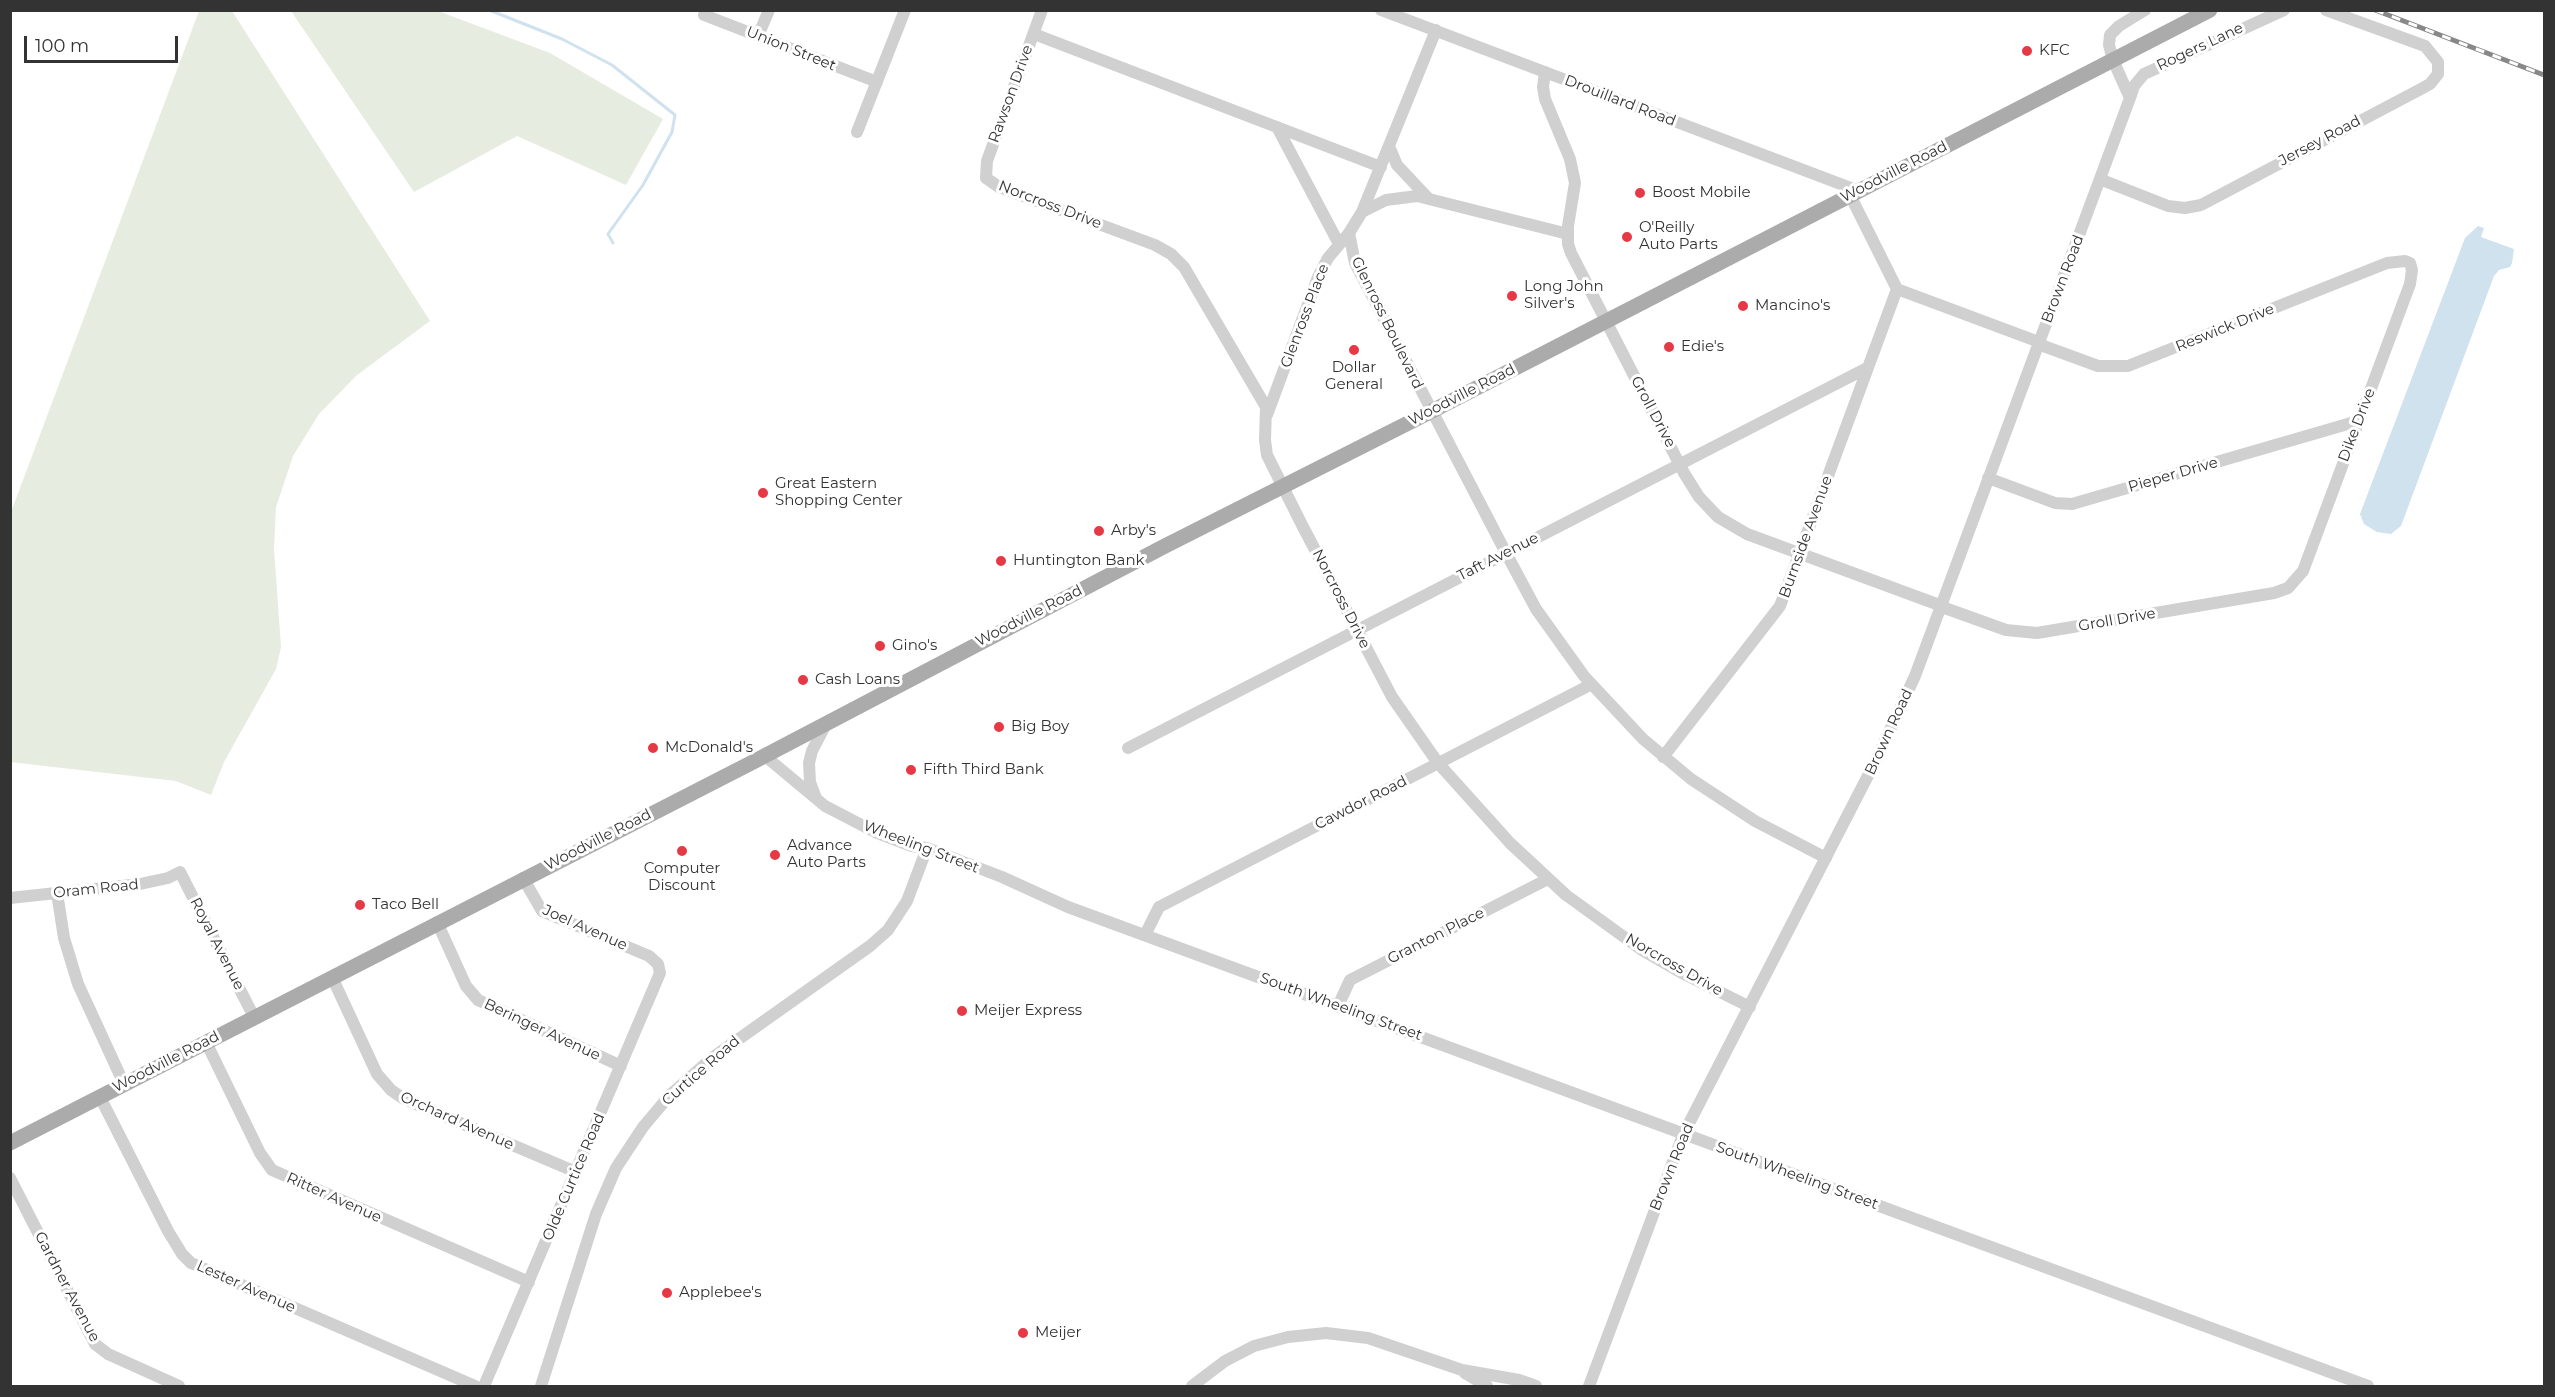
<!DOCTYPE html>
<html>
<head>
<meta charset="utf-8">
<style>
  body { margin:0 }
  #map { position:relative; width:2555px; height:1397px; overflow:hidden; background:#fff; font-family:Montserrat,sans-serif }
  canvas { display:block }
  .frame { position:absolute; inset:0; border:12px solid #333; pointer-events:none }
  .scale { position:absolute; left:24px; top:36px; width:154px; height:27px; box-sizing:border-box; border:3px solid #333; border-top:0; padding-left:8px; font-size:18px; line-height:21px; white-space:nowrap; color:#333; -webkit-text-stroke:4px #fff; paint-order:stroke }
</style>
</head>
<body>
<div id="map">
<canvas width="2555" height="1397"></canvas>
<div class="frame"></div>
<div class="scale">100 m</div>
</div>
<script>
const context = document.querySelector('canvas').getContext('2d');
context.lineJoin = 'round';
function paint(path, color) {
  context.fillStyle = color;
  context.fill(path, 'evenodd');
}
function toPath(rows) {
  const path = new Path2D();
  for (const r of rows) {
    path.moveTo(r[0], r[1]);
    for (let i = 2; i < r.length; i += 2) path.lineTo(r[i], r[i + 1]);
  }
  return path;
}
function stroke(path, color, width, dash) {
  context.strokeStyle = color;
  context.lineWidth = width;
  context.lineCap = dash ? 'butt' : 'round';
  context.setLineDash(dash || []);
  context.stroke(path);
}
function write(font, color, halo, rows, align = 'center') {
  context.font = font + ' Montserrat,sans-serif';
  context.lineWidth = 6;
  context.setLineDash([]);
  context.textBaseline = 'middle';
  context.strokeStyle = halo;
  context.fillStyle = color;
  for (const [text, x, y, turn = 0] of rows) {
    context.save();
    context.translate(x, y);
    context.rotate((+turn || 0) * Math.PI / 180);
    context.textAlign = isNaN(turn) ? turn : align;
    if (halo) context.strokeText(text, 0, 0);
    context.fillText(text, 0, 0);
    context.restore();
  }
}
paint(toPath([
  [199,11,232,11,430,321,357,375,319,414,293,456,276,507,274,549,281,647,276,669,224,762,211,795,176,781,10,762,11,512],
  [291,11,438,11,550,53,663,119,626,185,517,136,414,192]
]), '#e6ecdf');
paint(toPath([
  [2478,226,2484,228,2481,237,2514,249,2512,263,2510,267,2499,270,2494,276,2401,526,2391,534,2377,532,2364,524,2360,514,2465,238]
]), '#cfe2ee');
stroke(toPath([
  [489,10,562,39,612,65,675,115,672,132,643,185,608,234,613,243]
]), '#cfe2ee', 3);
stroke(toPath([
  [1042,10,987,161,986,178,999,187,1155,245,1171,254,1184,267,1266,407,1265,440,1267,455,1302,525,1392,697,1438,763,1510,843,1566,895,1642,950,1684,974,1750,1007],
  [1381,10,1859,191],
  [704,15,877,82],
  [1034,34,1381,167],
  [758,36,769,10],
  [1545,72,1543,87,1545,99,1570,159,1575,183,1568,226,1568,244,1571,253,1684,473,1699,497,1718,517,1747,534,1942,606],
  [2130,98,2134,86,2144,74,2284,10],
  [1277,127,1339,244],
  [857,132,905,10],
  [1389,146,1397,165,1428,198],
  [2102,180,2168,206,2185,208,2201,205,2419,90,2430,84,2438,74,2438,62,2425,46,2326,10],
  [1850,195,1897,289,2039,342],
  [1362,212,1386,200,1417,196,1568,234],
  [1349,233,1355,263,1506,553,1536,609,1584,676,1643,739,1691,779,1755,821,1826,858],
  [1267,415,1318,277,1328,258,1349,233,1362,212,1436,30],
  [1988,478,2055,503,2072,504,2358,421],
  [1942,607,2006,630,2037,633,2274,593,2288,588,2303,571,2410,284,2412,270,2410,263,2405,261,2387,263,2128,366,2098,366,2038,344],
  [1128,748,1867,368],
  [765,756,825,806,877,833,911,846,927,848,1002,877,1068,907,2368,1386],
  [1663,757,1780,606,1897,289],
  [816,798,810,782,809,763,812,751,827,722],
  [57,893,64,938,78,984,124,1084],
  [10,898,140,884,168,878,180,872,254,1017],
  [437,922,466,986,478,1000,621,1066],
  [1145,935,1159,907,1590,685],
  [332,977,377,1074,391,1090,404,1099,576,1172],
  [1338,1006,1350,980,1548,879],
  [206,1042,260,1153,272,1170,529,1282],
  [100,1097,168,1231,182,1254,191,1263,475,1386],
  [10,1178,95,1344,108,1354,179,1386],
  [1465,1373,1487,1386],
  [484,1386,660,973,658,964,649,956,542,911,523,878],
  [541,1386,596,1214,616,1168,643,1127,670,1095,712,1058,870,946,888,930,907,901,927,848],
  [1192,1386,1225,1361,1254,1346,1288,1337,1326,1333,1368,1338,1462,1370,1519,1380,1536,1386],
  [1589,1386,1683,1135,1876,760,1915,676,2130,98,2113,60,2109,45,2110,35,2119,26,2145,10]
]), '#d0d0d0', 12);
stroke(toPath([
  [10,1143,753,762,1165,546,1432,411,2210,10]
]), '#ababab', 15);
const rail = toPath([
  [2375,10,2544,75]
]);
stroke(rail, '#888', 5);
stroke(rail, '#fff', 3, [9]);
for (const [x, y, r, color] of [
  [2027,51,6,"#e63946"],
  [1640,193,6,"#e63946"],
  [1627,237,6,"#e63946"],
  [1512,296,6,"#e63946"],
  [1743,306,6,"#e63946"],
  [1669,347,6,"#e63946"],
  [1354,350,6,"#e63946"],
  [763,493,6,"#e63946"],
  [1099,531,6,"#e63946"],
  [1001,561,6,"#e63946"],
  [880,646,6,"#e63946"],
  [803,680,6,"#e63946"],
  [999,727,6,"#e63946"],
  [653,748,6,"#e63946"],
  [911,770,6,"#e63946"],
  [682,851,6,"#e63946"],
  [775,855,6,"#e63946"],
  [360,905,6,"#e63946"],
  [962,1011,6,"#e63946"],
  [667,1293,6,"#e63946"],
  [1023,1333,6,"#e63946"]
]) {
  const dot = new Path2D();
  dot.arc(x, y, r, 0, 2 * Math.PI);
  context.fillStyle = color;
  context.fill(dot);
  stroke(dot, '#fff', 2);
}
write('15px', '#333', '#fff', [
  ["Rogers Lane",2200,47,-25],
  ["Union Street",791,49,22],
  ["Rawson Drive",1011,94,-70],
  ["Drouillard Road",1620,101,21],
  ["Jersey Road",2320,141,-28],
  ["Woodville Road",1894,172,-27],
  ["Norcross Drive",1050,205,21],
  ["Brown Road",2063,279,-69],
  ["Glenross Place",1305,316,-69],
  ["Glenross Boulevard",1387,323,64],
  ["Reswick Drive",2225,328,-22],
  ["Woodville Road",1462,395,-27],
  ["Groll Drive",1653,412,62],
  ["Dike Drive",2357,425,-69],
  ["Pieper Drive",2173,475,-16],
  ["Burnside Avenue",1806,537,-70],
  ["Taft Avenue",1498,557,-27],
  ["Norcross Drive",1341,599,63],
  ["Woodville Road",1029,616,-27],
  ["Groll Drive",2117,620,-10],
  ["Brown Road",1889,732,-65],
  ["Cawdor Road",1361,803,-27],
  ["Woodville Road",598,840,-27],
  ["Wheeling Street",921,847,21],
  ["Oram Road",96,889,-6],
  ["Joel Avenue",585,928,24],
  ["Granton Place",1436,936,-27],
  ["Royal Avenue",217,944,63],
  ["Norcross Drive",1674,965,30],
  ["South Wheeling Street",1341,1007,20],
  ["Beringer Avenue",542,1030,25],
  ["Woodville Road",166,1062,-27],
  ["Curtice Road",701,1071,-41],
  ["Orchard Avenue",457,1121,24],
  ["Brown Road",1672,1167,-68],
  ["South Wheeling Street",1797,1176,20],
  ["Olde Curtice Road",574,1177,-67],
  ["Ritter Avenue",334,1198,24],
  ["Gardner Avenue",67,1287,62],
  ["Lester Avenue",246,1287,24]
]);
write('15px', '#333', '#fff', [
  ["KFC",2039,51],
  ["Boost Mobile",1652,193],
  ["O'Reilly",1639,228],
  ["Auto Parts",1639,245],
  ["Long John",1524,287],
  ["Silver's",1524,304],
  ["Mancino's",1755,306],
  ["Edie's",1681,347],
  ["Dollar",1354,368,"center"],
  ["General",1354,385,"center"],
  ["Great Eastern",775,484],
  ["Shopping Center",775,501],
  ["Arby's",1111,531],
  ["Huntington Bank",1013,561],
  ["Gino's",892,646],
  ["Cash Loans",815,680],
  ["Big Boy",1011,727],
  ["McDonald's",665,748],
  ["Fifth Third Bank",923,770],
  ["Advance",787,846],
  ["Auto Parts",787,863],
  ["Computer",682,869,"center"],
  ["Discount",682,886,"center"],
  ["Taco Bell",372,905],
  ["Meijer Express",974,1011],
  ["Applebee's",679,1293],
  ["Meijer",1035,1333]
], 'left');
</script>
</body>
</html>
